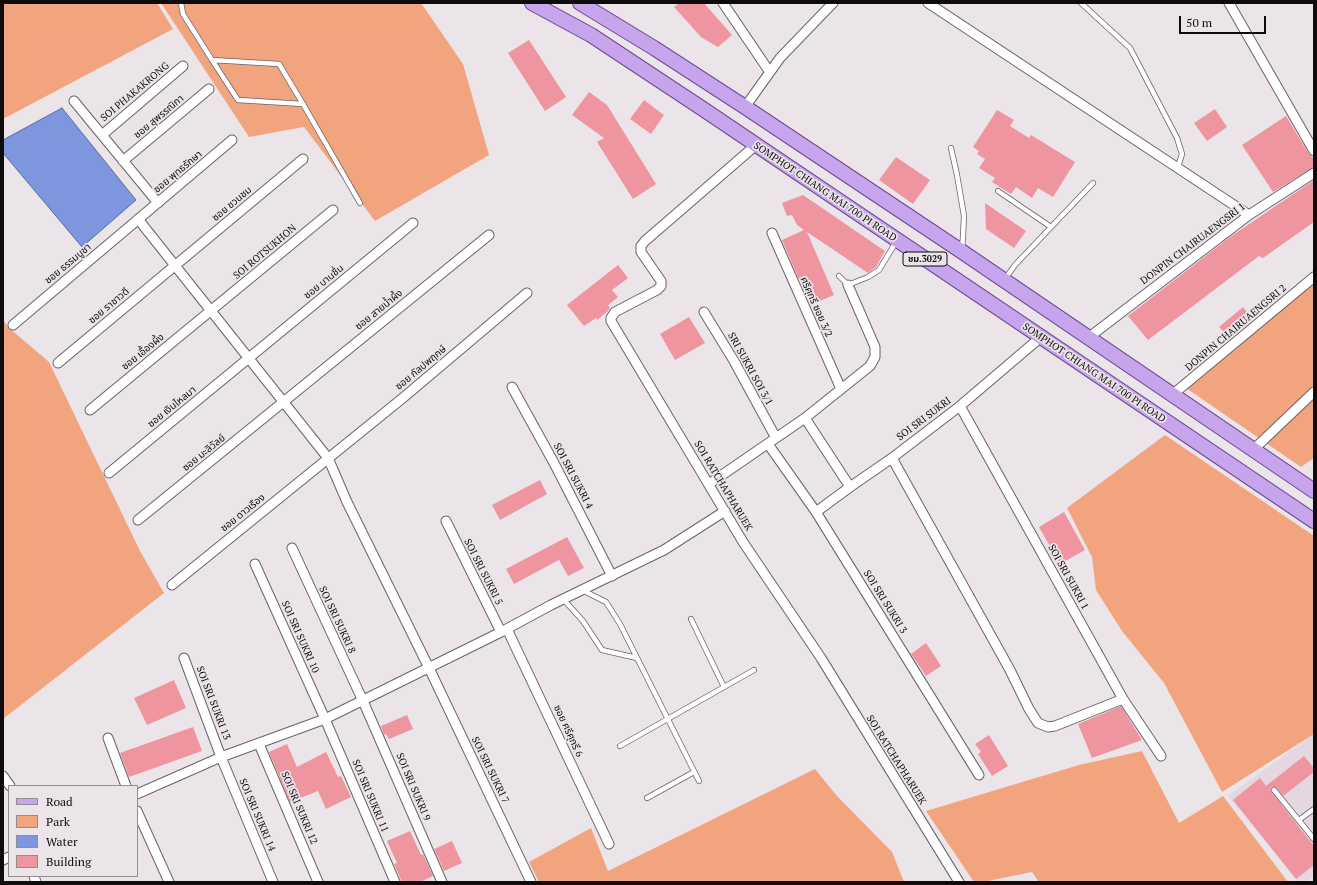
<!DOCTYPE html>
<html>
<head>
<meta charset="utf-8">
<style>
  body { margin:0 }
  #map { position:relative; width:1317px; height:885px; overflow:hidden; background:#ebe4e9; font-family:"PT Serif",serif }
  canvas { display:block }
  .frame { position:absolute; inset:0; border:4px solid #0d0b0c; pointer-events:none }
  .legend { position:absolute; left:8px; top:785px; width:130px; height:92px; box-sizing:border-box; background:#ebe4e9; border:1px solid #928d91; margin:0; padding:5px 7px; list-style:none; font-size:12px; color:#0d0b0c }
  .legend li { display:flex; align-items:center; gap:8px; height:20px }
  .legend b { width:20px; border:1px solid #928d91 }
  .scale { position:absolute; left:1179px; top:16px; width:87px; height:18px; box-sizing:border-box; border:2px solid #0d0b0c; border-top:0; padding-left:5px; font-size:12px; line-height:14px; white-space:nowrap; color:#0d0b0c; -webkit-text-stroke:3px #ebe4e9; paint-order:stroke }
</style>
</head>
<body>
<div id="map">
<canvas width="1317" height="885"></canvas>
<div class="frame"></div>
<ul class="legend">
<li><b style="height:5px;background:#c7a5ed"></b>Road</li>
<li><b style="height:11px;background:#f2a47e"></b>Park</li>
<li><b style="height:11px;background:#7d96dd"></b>Water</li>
<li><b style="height:11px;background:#ef959f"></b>Building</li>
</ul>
<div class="scale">50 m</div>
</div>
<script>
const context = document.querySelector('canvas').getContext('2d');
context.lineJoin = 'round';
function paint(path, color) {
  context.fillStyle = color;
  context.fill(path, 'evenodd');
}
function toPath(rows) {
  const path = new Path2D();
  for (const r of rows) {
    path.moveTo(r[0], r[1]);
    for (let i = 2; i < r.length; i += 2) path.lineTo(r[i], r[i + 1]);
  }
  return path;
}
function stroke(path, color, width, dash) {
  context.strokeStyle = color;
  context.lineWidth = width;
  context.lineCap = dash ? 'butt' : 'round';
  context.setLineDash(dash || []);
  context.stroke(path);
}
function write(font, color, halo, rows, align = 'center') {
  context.font = font + ' "PT Serif","Noto Sans Thai",serif';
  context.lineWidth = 3.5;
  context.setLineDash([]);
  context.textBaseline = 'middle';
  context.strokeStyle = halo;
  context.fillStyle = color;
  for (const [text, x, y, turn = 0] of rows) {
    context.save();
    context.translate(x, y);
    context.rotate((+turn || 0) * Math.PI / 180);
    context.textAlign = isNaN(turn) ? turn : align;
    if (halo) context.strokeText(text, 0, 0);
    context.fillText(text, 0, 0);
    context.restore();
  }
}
paint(toPath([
  [1314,734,1314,876,1307,882,1298,882,1228,796]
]), '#e5d7e0');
paint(toPath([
  [3,3,157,3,173,29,3,119],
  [161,3,421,3,463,64,489,155,375,221,304,127,249,137],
  [1314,282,1314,458,1301,467,1186,388],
  [3,320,8,327,49,362,140,551,164,593,3,719],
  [1165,435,1314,536,1314,734,1222,792,1164,683,1122,631,1096,590,1092,557,1067,508],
  [1142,751,1179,823,1223,796,1288,882,1039,882,1032,872,983,882,974,882,926,811,1079,765],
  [815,769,837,796,892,852,904,882,539,882,529,862,591,828,608,871]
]), '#f2a47e');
const water = toPath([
  [62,108,136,200,82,247,3,153,3,140,62,108]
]);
paint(water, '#7d96dd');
stroke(water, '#5b6c9e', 1);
paint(toPath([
  [679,3,704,3,732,35,718,47,701,37,674,7],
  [529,40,566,97,545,111,508,53],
  [589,92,607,105,656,184,633,199,597,142,604,138,572,115],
  [644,100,664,115,651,134,630,119],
  [1215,109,1227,127,1207,141,1194,123],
  [997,110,1014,120,1010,126,1029,138,1031,135,1075,162,1053,197,1038,188,1032,198,1016,187,1011,194,992,182,995,178,979,168,985,159,977,154,979,151,973,147],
  [1286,116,1309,154,1314,159,1314,167,1273,192,1242,145],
  [896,157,930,180,913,204,879,180],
  [1314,180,1314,222,1263,258,1259,256,1148,340,1128,316,1230,237],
  [803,195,885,251,876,267,868,273,807,232,834,295,810,305,782,240,804,230,797,225,792,215,787,216,782,203],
  [985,203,1026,231,1014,248,986,229],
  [618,265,628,278,612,290,618,297,608,305,610,308,608,311,597,320,596,318,584,326,567,305],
  [1243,307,1251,317,1228,336,1219,327],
  [689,317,705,343,675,360,660,334],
  [540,480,547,494,500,520,492,505],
  [1064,512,1085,550,1060,564,1039,527],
  [567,537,584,568,568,576,559,560,514,584,506,569],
  [926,643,941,666,926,676,911,654],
  [174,680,186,708,147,725,134,698],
  [1121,706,1142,740,1092,758,1078,724],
  [407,715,413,729,389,739,386,734,384,735,381,726],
  [193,727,202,751,129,777,120,753],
  [989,735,1008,766,992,776,978,754,981,752,975,744],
  [287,744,297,767,326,752,338,777,341,776,351,797,326,809,318,791,290,802,269,752],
  [1304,756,1314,768,1314,772,1283,796,1276,787,1272,787,1270,790,1314,846,1314,865,1296,879,1233,800,1260,778,1266,786],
  [410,831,420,853,421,855,423,854,433,876,420,882,402,882,394,864,397,863,387,841],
  [452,841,462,863,444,871,434,849]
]), '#ef959f');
const service = toPath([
  [181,3,183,14,212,60,279,64,303,104,360,203],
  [1081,3,1130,48,1177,138,1182,154,1178,167],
  [212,60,238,100,303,104],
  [951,148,957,175,964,216,963,236,962,250],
  [998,191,1051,227],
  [839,276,848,285,868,277,879,270,896,242],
  [1005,279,1015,265,1093,183],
  [582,590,606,602,620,624,699,781],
  [563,599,583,621,602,650,637,658],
  [691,619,724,687],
  [620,746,754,670],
  [1274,790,1314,839],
  [647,798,694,772],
  [1299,820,1314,809]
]);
const minor = toPath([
  [723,3,769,71],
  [928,3,1249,215],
  [1229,3,1314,151],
  [74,101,158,203],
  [745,107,780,58,833,3],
  [102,135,183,66],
  [756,145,645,241,641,246,641,252,661,281,661,286,657,290,615,312,611,318,611,321,743,542,821,658,959,882],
  [123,161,209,89],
  [138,219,328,458,347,502,429,668,531,882],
  [772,233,841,389],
  [704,312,734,361,776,438],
  [13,325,232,140],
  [1088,338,1249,215,1314,173],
  [58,363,303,159],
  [512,387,554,463,612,576],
  [1172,395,1314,277],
  [960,406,1123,699,1161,756],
  [90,410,333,210],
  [805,418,850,487],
  [768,444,816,512,979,775],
  [1253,450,1314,392],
  [892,458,1010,670,1029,709,1038,723,1048,727,1055,726,1123,699],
  [109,473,413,223],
  [709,484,805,418,870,366,875,357,875,347,848,285],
  [816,512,850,487,892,458,960,406,1041,337],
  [138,520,489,235],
  [446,521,501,632],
  [292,548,363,701,442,882],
  [255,564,325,719,395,882],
  [172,585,404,397,527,293],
  [507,629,609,844],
  [184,658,221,757,273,882],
  [108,738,126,786],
  [259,744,318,882],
  [3,776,10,786],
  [137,794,221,757,325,719,501,632,551,605,664,550,725,511],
  [137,811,169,882],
  [3,860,9,857],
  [34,876,36,882]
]);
const primary = toPath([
  [532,3,591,35,703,109,1314,521],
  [580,3,654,48,745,107,961,251,1314,491]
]);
stroke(service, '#696367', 6);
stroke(minor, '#696367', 11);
stroke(primary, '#6d4896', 16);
stroke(service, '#fff', 4.5);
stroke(minor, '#fff', 9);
stroke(primary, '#c7a5ed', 14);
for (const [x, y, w] of [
  [925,259,44]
]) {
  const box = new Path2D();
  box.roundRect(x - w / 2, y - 7, w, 14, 3);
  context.fillStyle = '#ebe4e9';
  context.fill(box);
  stroke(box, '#0d0b0c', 1);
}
write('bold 9px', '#0d0b0c', null, [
  ["ชม.3029",925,259]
]);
write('10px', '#0d0b0c', '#ebe4e9', [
  ["SOI PHAKAKRONG",135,92,-40],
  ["ซอย สุพรรณิกา",159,117,-40],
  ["ซอย พุทธรักษา",178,172,-40],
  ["SOMPHOT CHIANG MAI 700 PI ROAD",825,192,34],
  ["ซอย ชวนชม",232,204,-40],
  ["DONPIN CHAIRUAENGSRI 1",1193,244,-37],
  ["SOI ROTSUKHON",265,252,-40],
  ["ซอย ธรรมบูชา",68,264,-40],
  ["ซอย บานชื่น",324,282,-39],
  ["ซอย ราชาวดี",109,306,-40],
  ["ศรีศุกรี ซอย 3/2",816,307,66],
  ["ซอย สายน้ำผึ้ง",379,310,-39],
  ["DONPIN CHAIRUAENGSRI 2",1236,328,-40],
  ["ซอย เอื้องผึ้ง",143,352,-39],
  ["ซอย กัลปพฤกษ์",421,368,-40],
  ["SRI SUKRI SOI 3/1",750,369,61],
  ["SOMPHOT CHIANG MAI 700 PI ROAD",1094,373,34],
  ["ซอย เงินไหลมา",172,407,-39],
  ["SOI SRI SUKRI",924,419,-37],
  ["ซอย มะลิวัลย์",204,453,-39],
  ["SOI SRI SUKRI 4",573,476,62],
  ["SOI RATCHAPHARUEK",723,486,59],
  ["ซอย ดาวเรือง",243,513,-39],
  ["SOI SRI SUKRI 5",483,572,63],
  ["SOI SRI SUKRI 1",1068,577,61],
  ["SOI SRI SUKRI 3",885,602,58],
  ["SOI SRI SUKRI 8",337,620,65],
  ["SOI SRI SUKRI 10",300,637,66],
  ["SOI SRI SUKRI 13",213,703,69],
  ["ซอย ศรีศุกรี 6",568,731,65],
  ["SOI RATCHAPHARUEK",896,760,58],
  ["SOI SRI SUKRI 7",490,770,64],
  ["SOI SRI SUKRI 9",413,787,67],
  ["SOI SRI SUKRI 11",370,796,67],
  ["SOI SRI SUKRI 12",299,808,67],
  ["SOI SRI SUKRI 14",257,815,67]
]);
</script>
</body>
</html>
